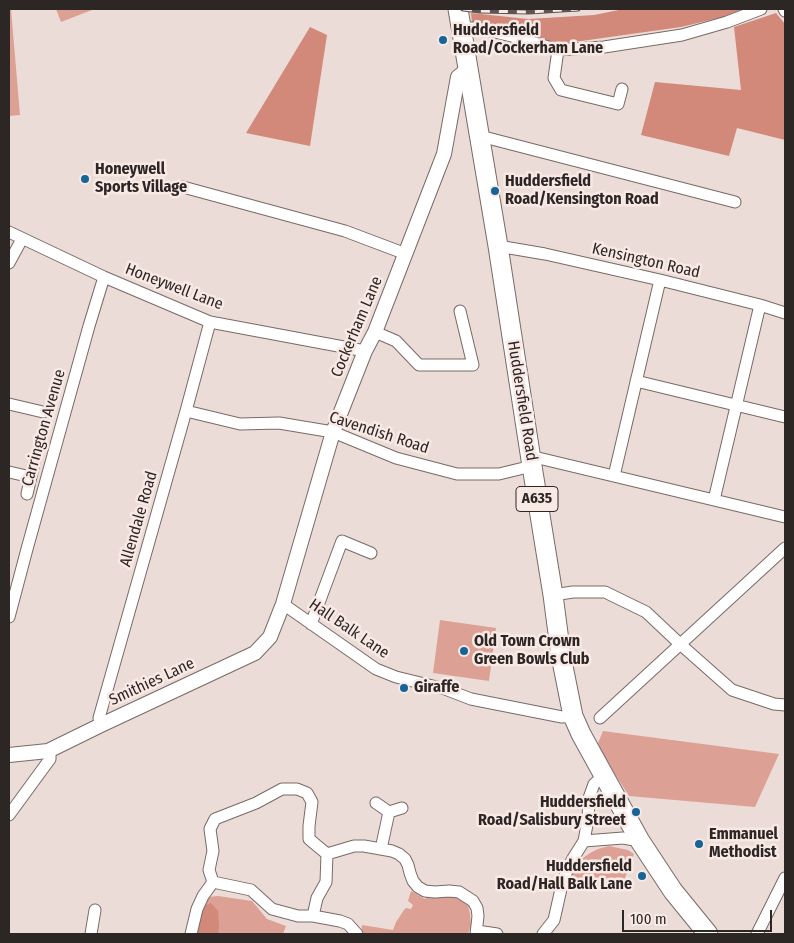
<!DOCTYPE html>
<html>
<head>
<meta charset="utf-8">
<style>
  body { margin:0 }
  #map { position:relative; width:794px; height:943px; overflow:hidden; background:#ebdcd8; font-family:"Fira Sans Condensed",sans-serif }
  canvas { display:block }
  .frame { position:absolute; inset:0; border:10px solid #2c2625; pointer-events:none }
  .scale { position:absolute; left:622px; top:910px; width:150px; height:22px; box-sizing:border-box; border:2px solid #2c2625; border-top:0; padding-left:6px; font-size:15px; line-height:18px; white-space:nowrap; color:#2c2625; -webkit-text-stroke:4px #f9e9e5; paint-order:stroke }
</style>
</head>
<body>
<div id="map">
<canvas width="794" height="943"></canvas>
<div class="frame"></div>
<div class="scale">100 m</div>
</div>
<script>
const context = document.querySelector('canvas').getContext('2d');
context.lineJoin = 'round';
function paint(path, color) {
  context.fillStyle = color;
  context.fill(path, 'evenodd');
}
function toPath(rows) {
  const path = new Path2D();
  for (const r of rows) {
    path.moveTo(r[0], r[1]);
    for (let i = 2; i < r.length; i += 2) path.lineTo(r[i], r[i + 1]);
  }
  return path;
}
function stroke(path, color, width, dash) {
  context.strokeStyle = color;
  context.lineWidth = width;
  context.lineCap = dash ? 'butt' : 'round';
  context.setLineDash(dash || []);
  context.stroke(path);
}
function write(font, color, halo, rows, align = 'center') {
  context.font = font + ' "Fira Sans Condensed",sans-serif';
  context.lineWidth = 5;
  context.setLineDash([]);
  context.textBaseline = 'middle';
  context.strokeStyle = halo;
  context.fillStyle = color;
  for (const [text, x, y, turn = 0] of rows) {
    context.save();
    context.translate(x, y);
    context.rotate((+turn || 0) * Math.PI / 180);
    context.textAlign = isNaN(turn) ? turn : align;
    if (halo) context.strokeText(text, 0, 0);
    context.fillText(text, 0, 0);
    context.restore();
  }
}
paint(toPath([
  [9,9,11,9,20,115,9,116],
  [56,9,91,9,92,10,61,22],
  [440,620,496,628,489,681,433,673],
  [603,731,779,754,755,807,629,796,605,759,598,743],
  [609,846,628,850,634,854,622,886,570,878,583,858,590,853,598,849],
  [411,891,425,899,426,897,457,896,463,900,468,905,470,914,471,925,468,934,361,934,362,925,393,930,396,922,404,910,406,908,411,909,413,905,408,901],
  [218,896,252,901,267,919,286,926,283,934,195,934,202,910,208,897]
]), '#dca194');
paint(toPath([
  [624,9,744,9,723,17,681,27,560,44,472,23,471,13,528,19,594,15],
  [776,13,785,24,785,140,737,128,729,156,641,135,655,82,741,90,734,27],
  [310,27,327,35,310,146,246,133],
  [211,903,218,911,219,927,218,934,197,934,197,922,203,906]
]), '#d28979');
const minor = toPath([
  [784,9,785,11],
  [461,28,478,28,515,37,558,50,604,47,682,35,727,22,761,9],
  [558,50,554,78,561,90,618,104,622,89],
  [480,136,735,202],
  [183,187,345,231,406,254],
  [9,232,104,277,210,322,365,351],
  [498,246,545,254,660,280,760,305,785,313],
  [9,263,22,239],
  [375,332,396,341,419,365,473,365,460,311],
  [636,381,785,417],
  [9,404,43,412],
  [186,411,240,424,279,423,333,432,396,458,457,474,499,474,532,466],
  [530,456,785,517],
  [9,472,31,477],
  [614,476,660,280],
  [27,494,34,463],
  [714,500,760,305],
  [553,595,573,592,605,592,646,612,680,644,732,690,774,704,785,705],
  [283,604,376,669,396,677,445,689,471,699,562,717,573,716],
  [9,617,27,549,89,326,104,277],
  [311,624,342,541,371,553],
  [600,718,785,548],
  [101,725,99,718,186,411,210,322],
  [376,803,389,812,381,849],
  [389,812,402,808],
  [9,815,50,759,50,755,48,751],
  [584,841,623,838,640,841],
  [327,854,309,839,309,826,312,802,307,793,297,789,282,789,256,803,215,819,210,829,213,851,209,870,213,882,251,890,272,909,298,916,313,916,340,921,348,924,357,934],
  [327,854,354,846,364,846,392,851,399,854,405,859,408,865,410,873,413,881,418,887,425,891,435,892,449,891,459,892,473,901,477,908,478,916,476,934],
  [313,916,317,898,326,882,327,854],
  [477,931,497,934],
  [91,934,95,910],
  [191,934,197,909,203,896,213,882],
  [543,934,554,920,563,880,572,860,584,841,588,819,589,798,594,784,603,776],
  [757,934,785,878]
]);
const tertiary = toPath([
  [9,755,48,751,101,725,255,653,270,637,283,604,333,432,365,351,375,332,444,154,458,77,468,69]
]);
const trunk = toPath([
  [458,9,498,246,532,466,553,595,561,656,573,716,581,734,640,841,673,891,708,934]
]);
stroke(minor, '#786a67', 13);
stroke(tertiary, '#786a67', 16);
stroke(trunk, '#786a67', 21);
stroke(minor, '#fff', 11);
stroke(tertiary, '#fff', 14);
stroke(trunk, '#fff', 19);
const rail = toPath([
  [463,9,480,11,529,12,578,9]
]);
stroke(rail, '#5d5453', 5);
stroke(rail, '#f9e9e5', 3, [9]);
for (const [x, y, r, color] of [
  [443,40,5,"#166598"],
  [85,179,5,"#166598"],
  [495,191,5,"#166598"],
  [464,651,5,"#166598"],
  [404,688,5,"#166598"],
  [636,812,5,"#166598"],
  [699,844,5,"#166598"],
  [642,876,5,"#166598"]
]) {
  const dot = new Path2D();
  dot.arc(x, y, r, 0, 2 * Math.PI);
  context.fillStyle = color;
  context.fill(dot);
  stroke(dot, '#f9e9e5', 2);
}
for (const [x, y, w] of [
  [537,499,42]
]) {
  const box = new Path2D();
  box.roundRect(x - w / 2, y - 12.5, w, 25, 4);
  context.fillStyle = '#f9e9e5';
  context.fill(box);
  stroke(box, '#2c2625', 1);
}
write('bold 15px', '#2c2625', null, [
  ["A635",537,499]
]);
write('bold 16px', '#2c2625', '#f9e9e5', [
  ["Huddersfield",453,31],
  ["Road/Cockerham Lane",453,49],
  ["Honeywell",95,170],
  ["Sports Village",95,188],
  ["Huddersfield",505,182],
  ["Road/Kensington Road",505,200],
  ["Old Town Crown",474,642],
  ["Green Bowls Club",474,660],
  ["Giraffe",414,688],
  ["Huddersfield",626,803,"right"],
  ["Road/Salisbury Street",626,821,"right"],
  ["Emmanuel",709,835],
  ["Methodist",709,853],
  ["Huddersfield",632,867,"right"],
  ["Road/Hall Balk Lane",632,885,"right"]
], 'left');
write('16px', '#2c2625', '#f9e9e5', [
  ["Kensington Road",646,261,13],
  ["Honeywell Lane",174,287,21],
  ["Cockerham Lane",357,327,-67],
  ["Huddersfield Road",522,401,81],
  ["Carrington Avenue",44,428,-74],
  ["Cavendish Road",379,433,18],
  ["Allendale Road",139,519,-74],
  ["Hall Balk Lane",349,629,34],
  ["Smithies Lane",152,682,-25]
]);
</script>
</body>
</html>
